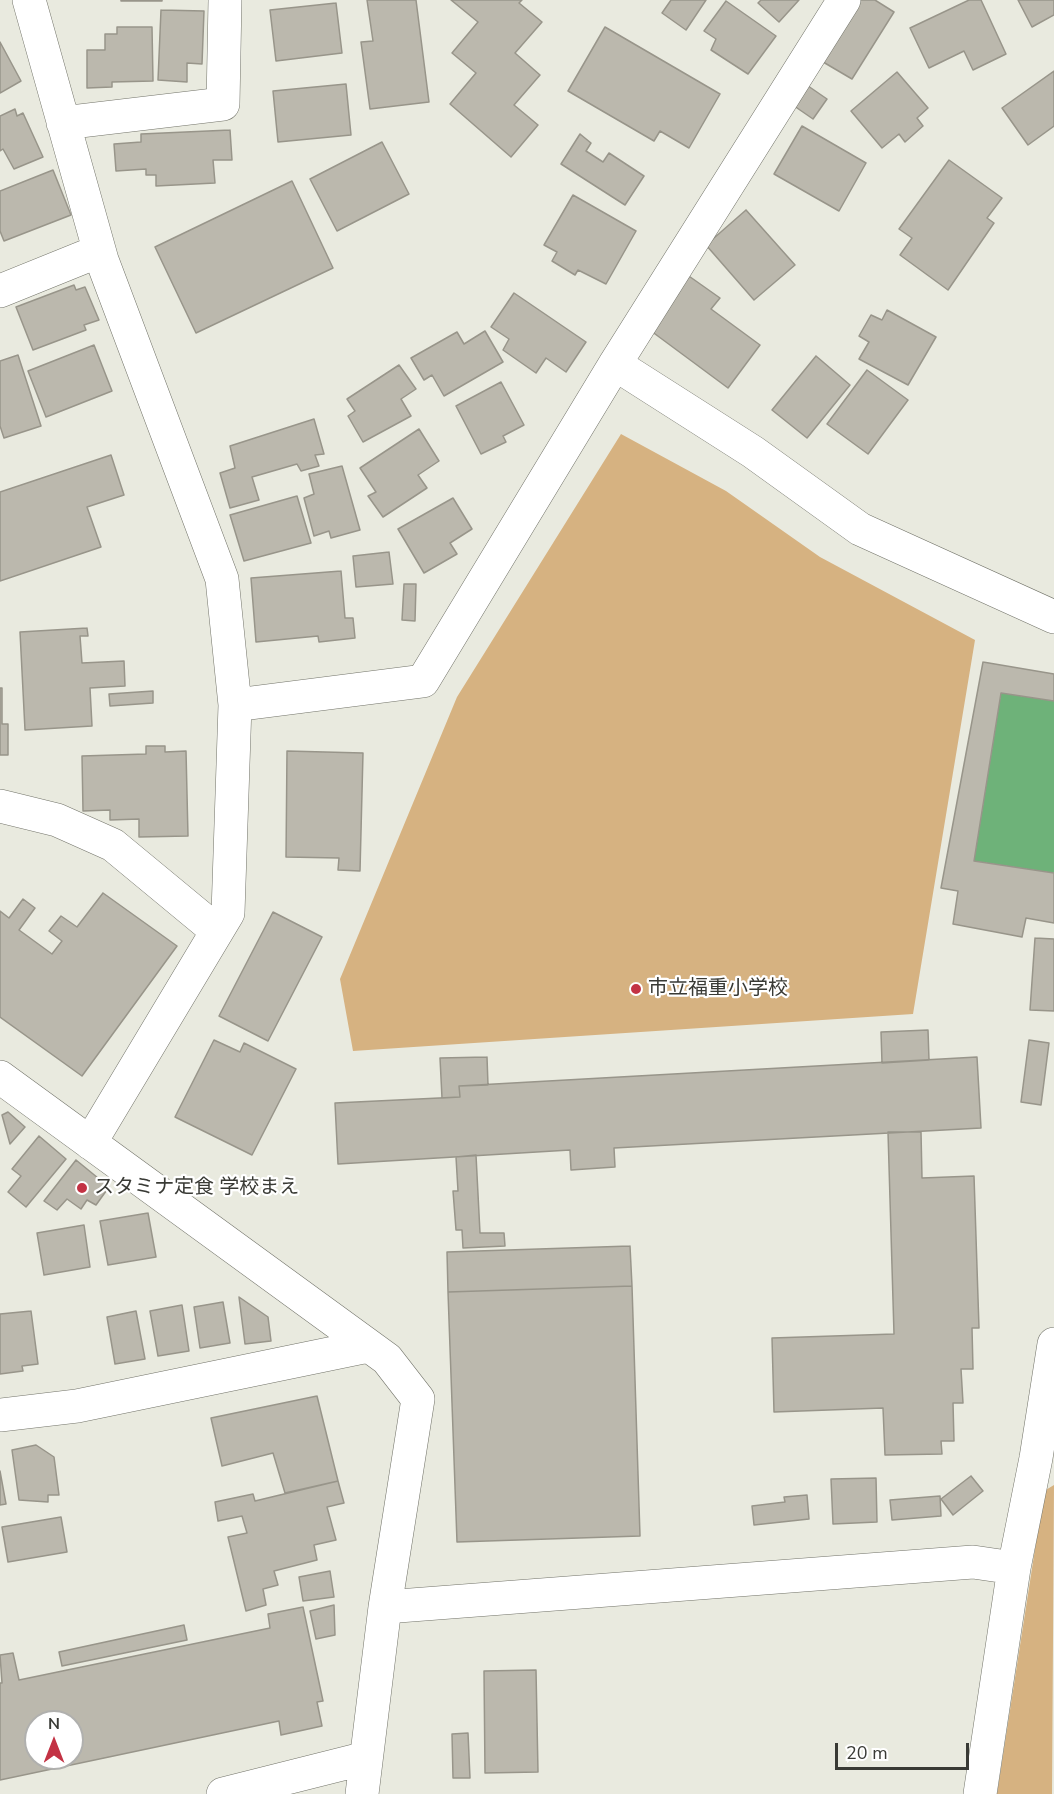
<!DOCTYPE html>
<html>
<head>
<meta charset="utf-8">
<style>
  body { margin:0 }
  #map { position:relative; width:1054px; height:1794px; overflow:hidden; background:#e9eadf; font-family:"Nunito Sans",sans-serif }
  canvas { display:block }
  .north { position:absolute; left:24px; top:1710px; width:60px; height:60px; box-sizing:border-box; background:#fff; border:2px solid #b0b0ae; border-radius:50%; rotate:0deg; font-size:16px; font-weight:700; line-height:24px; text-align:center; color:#393a35 }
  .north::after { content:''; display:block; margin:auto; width:21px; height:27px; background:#c33244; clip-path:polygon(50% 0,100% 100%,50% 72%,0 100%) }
  .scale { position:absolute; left:835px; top:1743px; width:134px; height:27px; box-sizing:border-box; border:3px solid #393a35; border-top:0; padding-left:8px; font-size:18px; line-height:21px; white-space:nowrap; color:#393a35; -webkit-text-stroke:4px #fff; paint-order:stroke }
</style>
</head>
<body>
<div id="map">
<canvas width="1054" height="1794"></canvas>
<div class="north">N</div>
<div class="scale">20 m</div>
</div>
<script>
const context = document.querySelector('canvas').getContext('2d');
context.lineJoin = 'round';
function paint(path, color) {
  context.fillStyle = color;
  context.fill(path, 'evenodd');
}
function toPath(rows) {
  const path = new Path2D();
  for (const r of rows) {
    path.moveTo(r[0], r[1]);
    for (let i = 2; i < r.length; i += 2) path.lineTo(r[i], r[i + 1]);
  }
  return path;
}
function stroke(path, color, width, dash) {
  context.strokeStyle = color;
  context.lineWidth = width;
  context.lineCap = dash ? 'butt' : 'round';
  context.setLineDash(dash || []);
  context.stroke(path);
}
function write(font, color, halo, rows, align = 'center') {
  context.font = font + ' "Nunito Sans","Noto Sans JP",sans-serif';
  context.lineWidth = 4.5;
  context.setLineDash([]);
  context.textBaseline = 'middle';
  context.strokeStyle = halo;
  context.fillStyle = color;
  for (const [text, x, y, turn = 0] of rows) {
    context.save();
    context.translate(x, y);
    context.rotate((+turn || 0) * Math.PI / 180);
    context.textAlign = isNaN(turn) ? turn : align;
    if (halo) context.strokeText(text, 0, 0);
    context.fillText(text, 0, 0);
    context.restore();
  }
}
paint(toPath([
  [621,434,726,491,820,557,975,640,913,1014,353,1051,340,979,457,697],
  [1054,1485,1052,1794,997,1794,1044,1491]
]), '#d6b281');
paint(toPath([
  [1001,693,1054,701,1054,873,974,861]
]), '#6eb279');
const building = toPath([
  [121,0,162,0,162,1,121,1,121,0],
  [367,0,416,0,429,102,370,109,361,42,373,41,367,0],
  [451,0,522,0,519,3,542,22,515,53,540,75,514,105,538,125,511,157,450,104,476,73,452,53,478,22,451,0],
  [671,0,706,0,686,30,662,13,671,0],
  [761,0,799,0,779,22,758,3,761,0],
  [853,0,875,0,894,12,852,79,818,59,853,0],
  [969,0,981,0,1006,54,973,70,964,51,929,68,910,28,969,0],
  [1018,0,1054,0,1054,15,1032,27,1018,0],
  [726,1,776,36,748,74,711,50,716,39,704,31,726,1],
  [336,3,342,53,276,61,270,10,336,3],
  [161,10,204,11,202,64,187,63,187,82,158,80,161,10],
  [117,27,152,27,153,81,112,82,112,87,87,88,87,50,105,50,105,34,117,34,117,27],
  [605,27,720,94,689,148,660,131,654,141,568,91,605,27],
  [0,42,21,81,0,93,0,42],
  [1054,71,1054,126,1028,145,1002,108,1054,71],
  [897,72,928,108,917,118,923,126,905,142,899,134,882,148,851,111,897,72],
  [798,79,827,99,813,119,784,99,798,79],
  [346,84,351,135,278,142,273,91,346,84],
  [15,109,17,116,23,113,43,157,14,169,3,149,0,151,0,116,15,109],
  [802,126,866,163,839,211,774,174,802,126],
  [230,130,232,160,213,160,215,183,156,186,156,175,146,175,146,169,116,171,114,144,141,142,141,134,230,130],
  [580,134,591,143,586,151,603,162,609,153,644,176,625,205,561,164,580,134],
  [382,142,409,194,337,231,310,179,382,142],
  [949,160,1002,198,987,218,994,223,948,290,900,255,912,238,899,229,949,160],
  [53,170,71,215,4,241,0,231,0,191,53,170],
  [292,181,333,268,196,333,155,247,292,181],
  [573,195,636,231,606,284,578,270,575,275,552,261,557,252,544,245,573,195],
  [746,210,795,265,754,300,706,245,746,210],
  [686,274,720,298,711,309,760,345,728,388,647,328,686,274],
  [74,285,76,290,85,287,99,320,84,325,86,330,33,350,16,307,74,285],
  [514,293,586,342,566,372,546,358,536,373,503,350,509,339,491,327,514,293],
  [887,310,936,337,908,385,859,359,869,342,859,336,871,315,882,320,887,310],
  [485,331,503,362,444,396,432,375,424,380,411,358,457,332,464,344,485,331],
  [94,345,112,391,46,417,28,371,94,345],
  [18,355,41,426,4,438,0,426,0,361,18,355],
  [816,356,850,385,807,438,772,410,816,356],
  [399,365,416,389,401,399,411,416,363,442,348,416,355,411,347,399,399,365],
  [867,370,908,400,868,454,827,424,867,370],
  [501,382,524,425,503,436,506,442,481,454,456,406,501,382],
  [314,419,324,454,315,455,319,466,301,471,297,464,252,477,259,500,230,508,220,473,235,468,230,446,314,419],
  [419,429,439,461,418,475,427,488,383,517,368,496,376,492,360,468,419,429],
  [111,455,124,495,87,507,101,547,0,581,0,492,111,455],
  [342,466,360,530,331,538,329,531,314,536,304,498,314,494,309,474,342,466],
  [297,496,311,543,244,561,230,515,297,496],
  [453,498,472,529,450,543,457,554,424,573,398,529,453,498],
  [389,552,393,584,356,587,353,556,389,552],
  [341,571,345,618,353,618,355,638,319,642,318,636,256,642,251,578,341,571],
  [404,584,416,584,415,621,402,620,404,584],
  [87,628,88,636,80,636,82,663,124,661,125,686,90,688,92,726,25,730,20,632,87,628],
  [983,662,1054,674,1054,701,1001,693,974,861,1054,873,1054,923,1026,918,1022,937,953,924,958,891,941,888,983,662],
  [0,688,2,688,2,724,8,724,8,755,0,755,0,688],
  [153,691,153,703,110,706,109,694,153,691],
  [146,746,165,746,165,752,186,751,188,836,139,837,139,819,110,820,110,810,83,811,82,756,146,754,146,746],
  [287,751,363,753,360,871,338,870,339,858,286,857,287,751],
  [103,893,177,946,82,1076,0,1017,0,911,9,918,23,899,35,908,19,930,52,954,62,941,49,931,61,916,77,927,103,893],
  [273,912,322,937,268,1041,219,1016,273,912],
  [1035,938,1054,939,1054,1011,1030,1010,1035,938],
  [928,1030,929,1060,882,1063,881,1032,928,1030],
  [214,1040,240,1052,244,1043,296,1069,252,1155,175,1117,214,1040],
  [1029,1040,1049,1043,1041,1105,1021,1102,1029,1040],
  [487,1057,488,1085,459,1086,460,1097,442,1098,440,1058,487,1057],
  [977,1057,981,1128,614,1148,615,1167,571,1170,570,1150,338,1164,335,1103,460,1097,459,1086,977,1057],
  [8,1112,25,1127,10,1144,2,1115,8,1112],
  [888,1132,921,1132,922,1178,974,1176,979,1328,972,1328,973,1369,961,1369,963,1403,953,1403,954,1441,941,1441,942,1454,885,1455,883,1408,774,1412,772,1338,894,1334,888,1132],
  [39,1136,66,1159,26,1207,8,1192,21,1176,12,1169,39,1136],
  [476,1155,480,1233,504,1233,505,1246,463,1248,462,1230,456,1230,453,1191,458,1191,456,1157,476,1155],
  [76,1160,109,1187,96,1205,87,1200,81,1209,67,1199,57,1210,44,1201,76,1160],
  [148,1213,156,1257,108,1265,100,1221,148,1213],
  [84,1225,90,1267,44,1275,37,1233,84,1225],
  [630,1246,632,1286,448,1292,447,1252,630,1246],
  [632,1286,640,1536,457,1542,448,1292,632,1286],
  [239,1297,268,1317,271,1341,245,1344,239,1297],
  [223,1302,230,1343,200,1348,194,1307,223,1302],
  [182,1305,189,1351,158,1356,150,1311,182,1305],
  [31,1311,38,1364,22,1366,23,1371,0,1374,0,1314,31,1311],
  [136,1311,145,1359,115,1364,107,1317,136,1311],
  [317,1396,338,1481,285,1493,273,1453,222,1466,211,1418,317,1396],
  [36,1445,54,1457,59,1495,48,1495,48,1502,19,1500,12,1450,36,1445],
  [0,1471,6,1504,0,1505,0,1471],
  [971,1476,983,1491,953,1515,941,1499,971,1476],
  [876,1478,877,1522,833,1524,831,1479,876,1478],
  [338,1481,344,1503,327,1507,336,1540,314,1545,317,1560,274,1571,278,1585,263,1589,266,1605,246,1611,228,1537,247,1533,242,1516,218,1521,215,1502,253,1494,255,1501,338,1481],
  [807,1495,809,1519,754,1525,752,1506,785,1502,784,1497,807,1495],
  [940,1496,941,1516,892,1520,890,1500,940,1496],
  [61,1517,67,1552,8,1562,2,1527,61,1517],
  [330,1571,334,1597,303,1601,299,1577,330,1571],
  [334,1605,335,1635,316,1639,310,1611,334,1605],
  [303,1607,323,1701,317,1702,322,1726,281,1735,279,1721,0,1780,0,1683,2,1683,0,1655,13,1653,19,1680,270,1628,268,1614,303,1607],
  [36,1722,72,1722,72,1758,36,1758,36,1722],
  [184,1625,187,1640,62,1666,59,1652,184,1625],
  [536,1670,538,1772,485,1773,484,1671,536,1670],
  [468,1733,470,1778,453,1778,452,1734,468,1733]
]);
paint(building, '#bbb8ad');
stroke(building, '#98958a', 1.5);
const minor = toPath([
  [29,0,102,260,222,579,235,705,228,913,90,1143],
  [63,123,223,104,225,0],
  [0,291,99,251],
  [615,364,753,452,860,529,1054,617],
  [235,705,423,681,615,364,844,0],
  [0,806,57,820,113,845,217,931],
  [0,1077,387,1359,418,1399,385,1607,362,1794],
  [0,1415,77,1406,368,1346],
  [385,1607,973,1562,1014,1568],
  [223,1794,366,1758],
  [980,1794,1014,1568,1036,1458,1054,1344]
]);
stroke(minor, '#727369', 34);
stroke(minor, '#fff', 33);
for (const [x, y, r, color] of [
  [636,989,6,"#c33244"],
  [82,1188,6,"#c33244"]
]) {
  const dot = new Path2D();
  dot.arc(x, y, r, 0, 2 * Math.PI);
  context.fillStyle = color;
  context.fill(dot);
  stroke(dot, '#fff', 2);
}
write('20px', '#393a35', '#fff', [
  ["市立福重小学校",648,989],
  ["スタミナ定食 学校まえ",94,1188]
], 'left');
</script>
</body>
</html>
